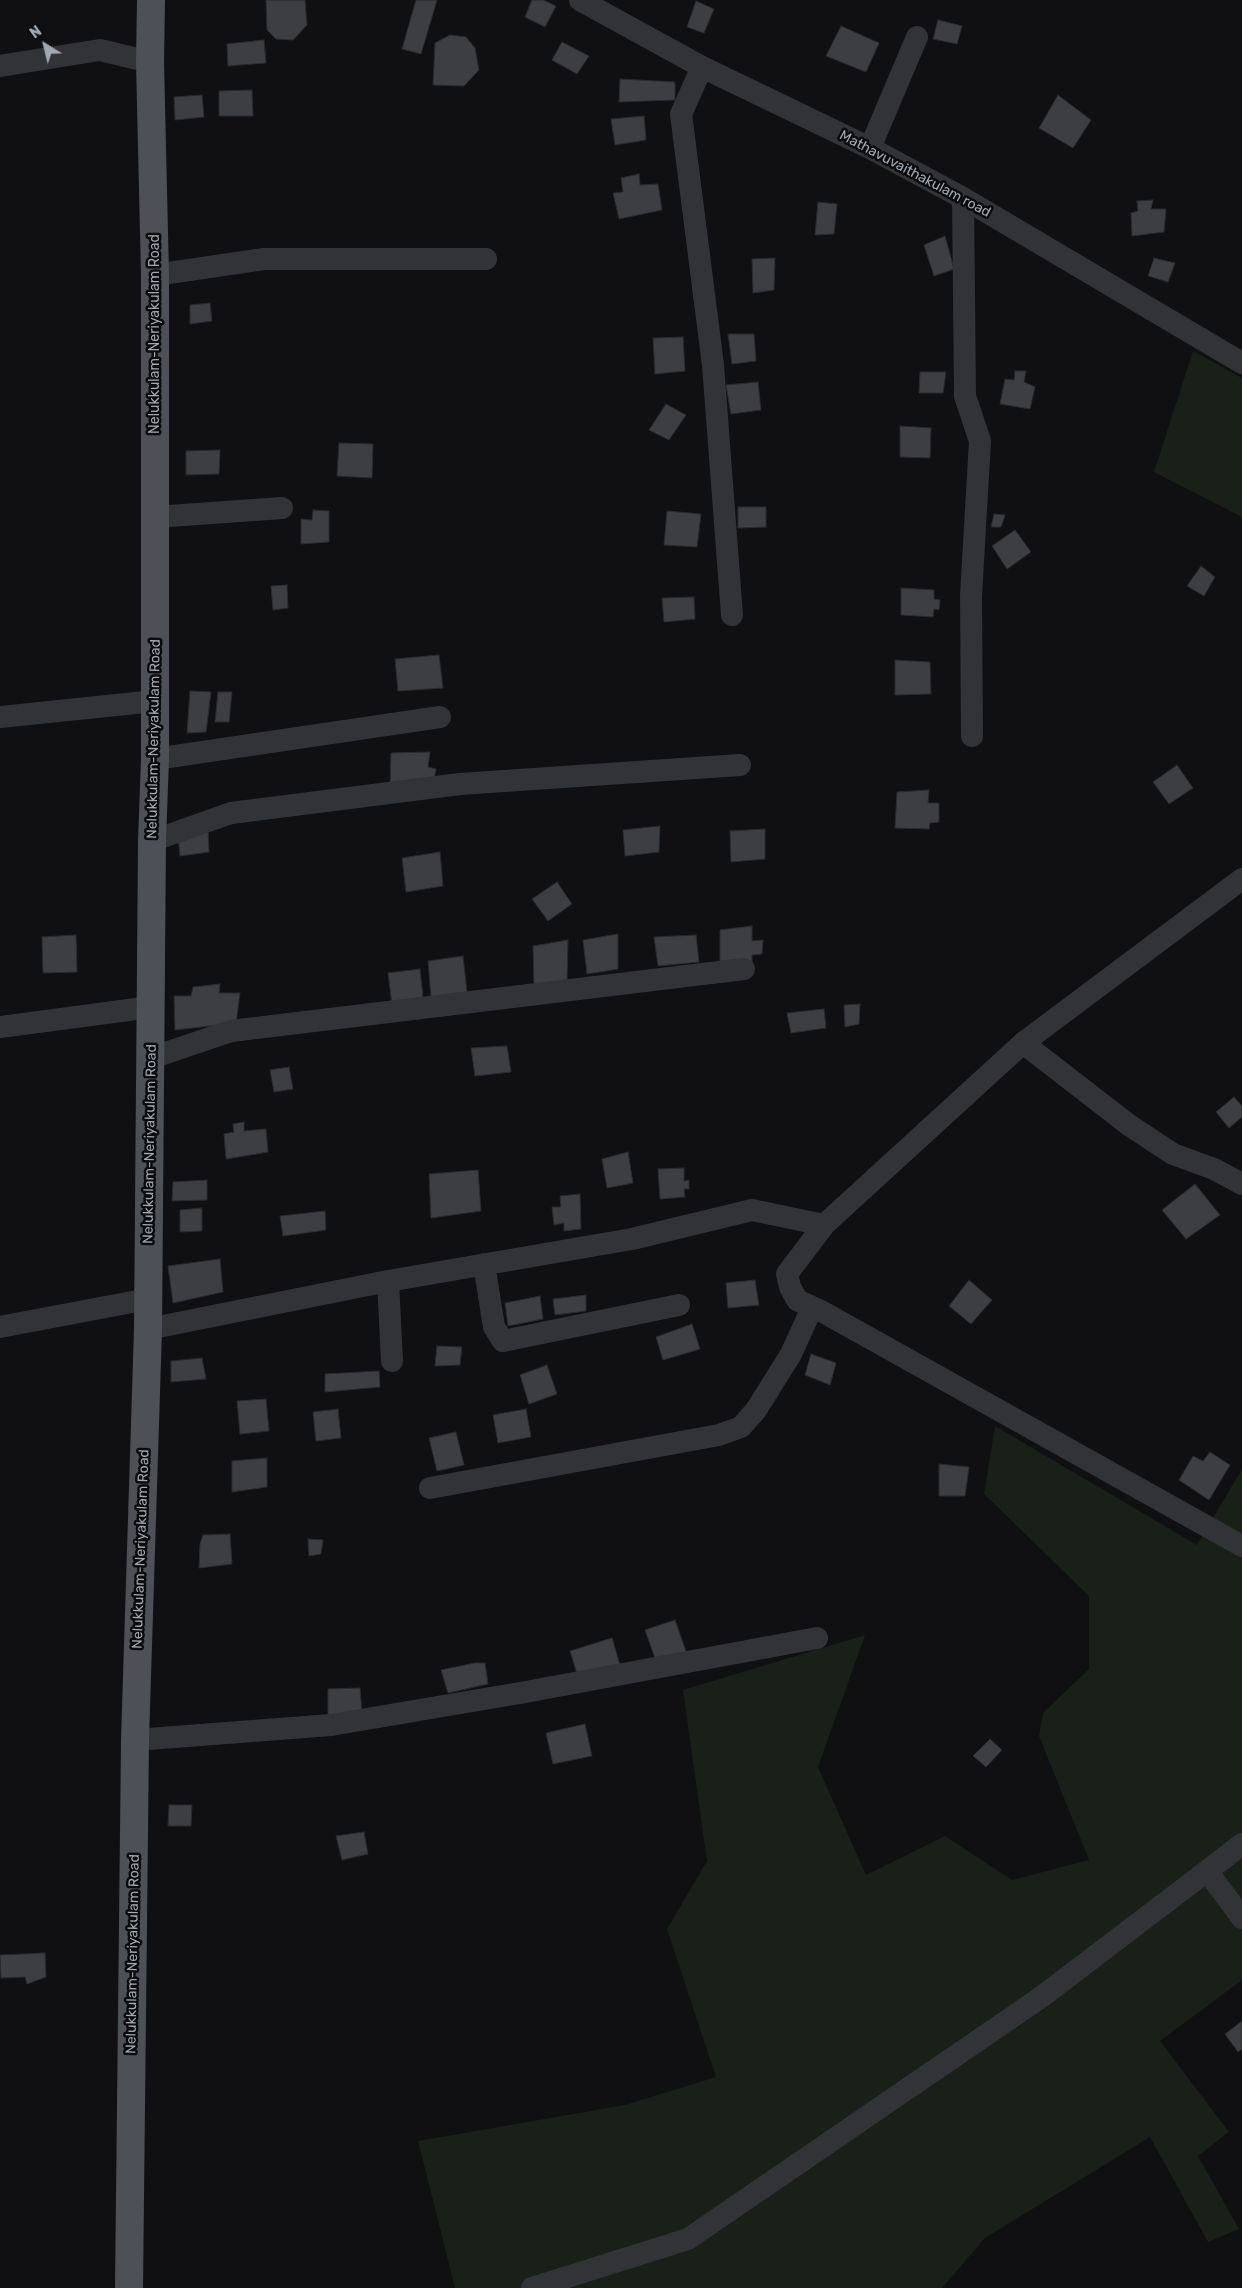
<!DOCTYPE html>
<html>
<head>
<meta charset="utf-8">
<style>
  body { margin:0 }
  #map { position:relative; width:1242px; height:2288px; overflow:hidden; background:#101012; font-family:Rubik,sans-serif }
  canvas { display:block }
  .north { position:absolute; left:20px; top:20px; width:50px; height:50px; -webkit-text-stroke:4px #0b0b0d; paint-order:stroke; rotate:324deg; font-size:14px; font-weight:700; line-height:20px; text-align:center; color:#a0a9b3 }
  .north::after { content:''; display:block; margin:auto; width:18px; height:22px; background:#a0a9b3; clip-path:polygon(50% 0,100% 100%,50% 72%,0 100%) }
</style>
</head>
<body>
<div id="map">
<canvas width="1242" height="2288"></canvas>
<div class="north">N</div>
</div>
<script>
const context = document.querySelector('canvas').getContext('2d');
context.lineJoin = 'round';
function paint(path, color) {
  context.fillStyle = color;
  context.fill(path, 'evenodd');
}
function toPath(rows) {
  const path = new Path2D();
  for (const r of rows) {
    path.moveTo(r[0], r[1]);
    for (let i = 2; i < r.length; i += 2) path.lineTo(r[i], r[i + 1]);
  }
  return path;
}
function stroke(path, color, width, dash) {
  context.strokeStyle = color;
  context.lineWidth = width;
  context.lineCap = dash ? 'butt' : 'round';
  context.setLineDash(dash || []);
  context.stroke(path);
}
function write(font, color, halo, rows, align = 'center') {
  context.font = font + ' Rubik,sans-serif';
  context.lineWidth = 5;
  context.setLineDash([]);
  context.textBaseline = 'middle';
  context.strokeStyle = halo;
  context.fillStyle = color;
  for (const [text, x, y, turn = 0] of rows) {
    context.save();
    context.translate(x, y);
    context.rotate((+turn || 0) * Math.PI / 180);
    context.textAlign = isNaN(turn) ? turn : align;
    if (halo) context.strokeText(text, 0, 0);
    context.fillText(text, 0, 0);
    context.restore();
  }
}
paint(toPath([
  [1193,351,1242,378,1242,517,1154,472],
  [995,1426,1197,1545,1242,1469,1242,1980,1160,2041,1229,2132,1198,2156,1239,2229,1208,2242,1150,2137,985,2238,942,2288,455,2288,418,2141,625,2105,716,2077,667,1929,707,1861,683,1690,865,1635,818,1767,866,1875,945,1836,1012,1880,1089,1860,1039,1736,1043,1713,1089,1669,1089,1596,984,1494]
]), '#182018');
const building = toPath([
  [266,0,305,0,307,25,293,40,276,39,267,30,266,0],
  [416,0,437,0,421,54,402,49,416,0],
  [532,0,543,0,556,6,545,27,525,17,532,0],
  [696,1,714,9,704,33,687,27,696,1],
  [938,20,962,26,957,44,933,39,938,20],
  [841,26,879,43,866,72,826,56,841,26],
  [450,35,466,37,475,48,479,70,464,86,433,85,435,43,450,35],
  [264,40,266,63,228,66,227,44,264,40],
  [562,42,589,56,577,74,552,60,562,42],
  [620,79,675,82,675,100,619,102,620,79],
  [252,90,253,116,219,116,219,91,252,90],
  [202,95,204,117,175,120,174,97,202,95],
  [1058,95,1091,120,1073,148,1039,128,1058,95],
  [644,116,646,140,615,145,611,119,644,116],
  [639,174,640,185,658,184,662,210,619,219,613,193,623,192,621,178,639,174],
  [1153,200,1151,209,1166,209,1164,232,1132,236,1131,213,1138,211,1137,201,1153,200],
  [818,202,837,204,834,234,815,235,818,202],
  [945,236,954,269,934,276,924,245,945,236],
  [775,258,774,290,753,293,752,259,775,258],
  [1154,258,1175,263,1168,282,1148,276,1154,258],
  [210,303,212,321,190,324,190,305,210,303],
  [728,334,754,334,756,361,732,364,728,334],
  [683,337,685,371,655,374,653,338,683,337],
  [1015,371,1026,371,1024,382,1035,387,1030,409,1000,404,1005,379,1014,380,1015,371],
  [920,372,946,372,943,393,919,393,920,372],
  [758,382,761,410,731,414,726,385,758,382],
  [666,404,686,415,669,440,649,430,666,404],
  [900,426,931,428,930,458,900,457,900,426],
  [339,443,373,444,372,478,337,476,339,443],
  [220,450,219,474,186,475,186,451,220,450],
  [738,507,766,507,766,527,738,528,738,507],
  [313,510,329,511,329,542,301,544,301,519,312,520,313,510],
  [667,511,701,514,697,547,664,545,667,511],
  [994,514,1005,515,1001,527,991,527,994,514],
  [1015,530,1031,552,1007,569,992,546,1015,530],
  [1201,566,1215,577,1204,596,1187,586,1201,566],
  [287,585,288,608,273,610,271,586,287,585],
  [901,588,934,590,934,599,940,600,939,610,934,609,933,617,901,615,901,588],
  [694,597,695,619,664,622,662,598,694,597],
  [439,655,443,688,398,691,395,659,439,655],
  [895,660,930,662,931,694,895,695,895,660],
  [190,691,211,692,206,732,187,733,190,691],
  [218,692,232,692,229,722,215,722,218,692],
  [430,752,428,767,436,769,434,780,390,786,391,753,430,752],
  [1177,765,1193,788,1169,804,1153,782,1177,765],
  [929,790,928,803,939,803,939,822,930,823,929,829,895,828,897,792,929,790],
  [660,826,659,852,625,856,623,830,660,826],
  [765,829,765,859,731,862,730,831,765,829],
  [208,830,209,852,180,856,178,834,208,830],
  [440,852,443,886,406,892,402,858,440,852],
  [557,882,572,904,548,921,532,899,557,882],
  [752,926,752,941,763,940,762,954,752,955,752,961,720,965,720,930,752,926],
  [618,934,618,969,587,974,583,940,618,934],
  [76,935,77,972,43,973,42,937,76,935],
  [696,935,699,962,658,966,654,937,696,935],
  [568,940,567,980,534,984,533,946,568,940],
  [463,956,467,992,431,997,428,961,463,956],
  [420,969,423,998,392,1005,388,973,420,969],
  [220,984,219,993,240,993,236,1023,175,1030,174,996,191,996,193,987,220,984],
  [860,1004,859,1024,845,1027,844,1005,860,1004],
  [824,1009,826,1028,791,1033,787,1013,824,1009],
  [507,1046,511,1072,475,1076,471,1048,507,1046],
  [289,1067,293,1089,274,1092,270,1070,289,1067],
  [1234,1097,1242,1106,1242,1117,1229,1128,1216,1112,1234,1097],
  [244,1122,244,1131,266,1129,268,1152,226,1159,224,1134,234,1132,233,1124,244,1122],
  [628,1152,633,1183,607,1188,602,1159,628,1152],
  [684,1168,684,1181,689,1180,689,1189,684,1189,685,1197,660,1199,658,1169,684,1168],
  [478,1170,481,1211,431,1218,429,1174,478,1170],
  [207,1180,207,1200,172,1201,173,1182,207,1180],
  [1195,1184,1220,1215,1186,1239,1162,1210,1195,1184],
  [580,1194,581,1229,564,1231,564,1223,554,1225,552,1207,561,1207,560,1196,580,1194],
  [202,1208,202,1231,180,1232,180,1210,202,1208],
  [325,1211,326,1230,283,1236,280,1216,325,1211],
  [220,1259,223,1292,173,1303,168,1266,220,1259],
  [755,1280,759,1305,728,1308,726,1283,755,1280],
  [969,1280,992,1300,971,1324,949,1306,969,1280],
  [586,1295,586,1311,555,1315,553,1299,586,1295],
  [540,1296,543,1319,508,1326,505,1303,540,1296],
  [692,1324,700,1349,663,1360,656,1337,692,1324],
  [437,1346,462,1347,460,1365,435,1366,437,1346],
  [811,1354,836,1363,830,1385,805,1375,811,1354],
  [202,1358,206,1379,171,1382,171,1361,202,1358],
  [547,1365,557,1394,529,1404,520,1375,547,1365],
  [379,1371,380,1387,325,1392,325,1374,379,1371],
  [266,1399,269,1431,240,1434,237,1401,266,1399],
  [338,1409,341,1438,316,1441,313,1412,338,1409],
  [526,1409,531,1437,498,1443,493,1415,526,1409],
  [456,1432,464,1465,437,1471,429,1438,456,1432],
  [1210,1452,1230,1465,1209,1500,1179,1480,1193,1456,1203,1461,1210,1452],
  [267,1458,267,1487,232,1492,232,1461,267,1458],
  [939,1464,969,1467,965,1496,939,1496,939,1464],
  [230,1534,232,1564,199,1568,200,1544,203,1535,230,1534],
  [308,1539,323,1540,321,1554,309,1556,308,1539],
  [675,1620,687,1654,657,1664,645,1630,675,1620],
  [612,1638,620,1665,578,1677,570,1651,612,1638],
  [475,1663,485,1663,488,1684,448,1693,441,1670,475,1663],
  [360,1688,362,1714,328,1716,328,1689,360,1688],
  [585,1724,592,1756,553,1764,546,1733,585,1724],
  [990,1739,1002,1750,986,1767,973,1756,990,1739],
  [169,1805,192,1805,191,1826,168,1826,169,1805],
  [364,1832,368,1854,342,1860,336,1836,364,1832],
  [45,1953,46,1977,27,1984,25,1977,1,1978,0,1955,45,1953],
  [1242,2021,1242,2049,1238,2052,1225,2034,1242,2021]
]);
paint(building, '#3c3e42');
stroke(building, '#2a2b2e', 1);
stroke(toPath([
  [580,0,702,67,870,148,963,198,1242,363],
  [0,66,100,50,150,62],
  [702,67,681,114,713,365,732,615],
  [870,148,917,37],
  [963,198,965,396,980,441,971,596,972,736],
  [155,275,264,259,486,259],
  [155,517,282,508],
  [0,717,155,701],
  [155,759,440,717],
  [152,841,231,813,460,784,740,765],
  [1242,879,1023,1043,824,1225,787,1274,790,1287,797,1300,823,1312,1242,1546],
  [0,1027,151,1007],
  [1023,1043,1129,1125,1173,1154,1214,1169,1242,1184],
  [151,1058,231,1031,744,969],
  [484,1264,494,1327,503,1341,679,1305],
  [388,1281,392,1361],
  [0,1327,148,1299],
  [148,1329,388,1281,632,1239,752,1210,824,1225],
  [430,1488,719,1435,741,1427,756,1410,791,1354,812,1308],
  [135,1740,331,1725,520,1693,817,1638],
  [1242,1844,1207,1871,1242,1918],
  [532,2288,688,2239,1040,1998,1207,1871]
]), '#313337', 22);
stroke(toPath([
  [129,2288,135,1740,148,1329,152,841,155,759,155,275,150,62,151,0]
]), '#4d5056', 28);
write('14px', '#a0a9b3', '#0b0b0d', [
  ["Mathavuvaithakulam road",915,174,28],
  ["Nelukkulam-Neriyakulam Road",155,334,-90],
  ["Nelukkulam-Neriyakulam Road",154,739,-89],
  ["Nelukkulam-Neriyakulam Road",150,1144,-89],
  ["Nelukkulam-Neriyakulam Road",141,1549,-88],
  ["Nelukkulam-Neriyakulam Road",133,1954,-89]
]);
</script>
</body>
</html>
